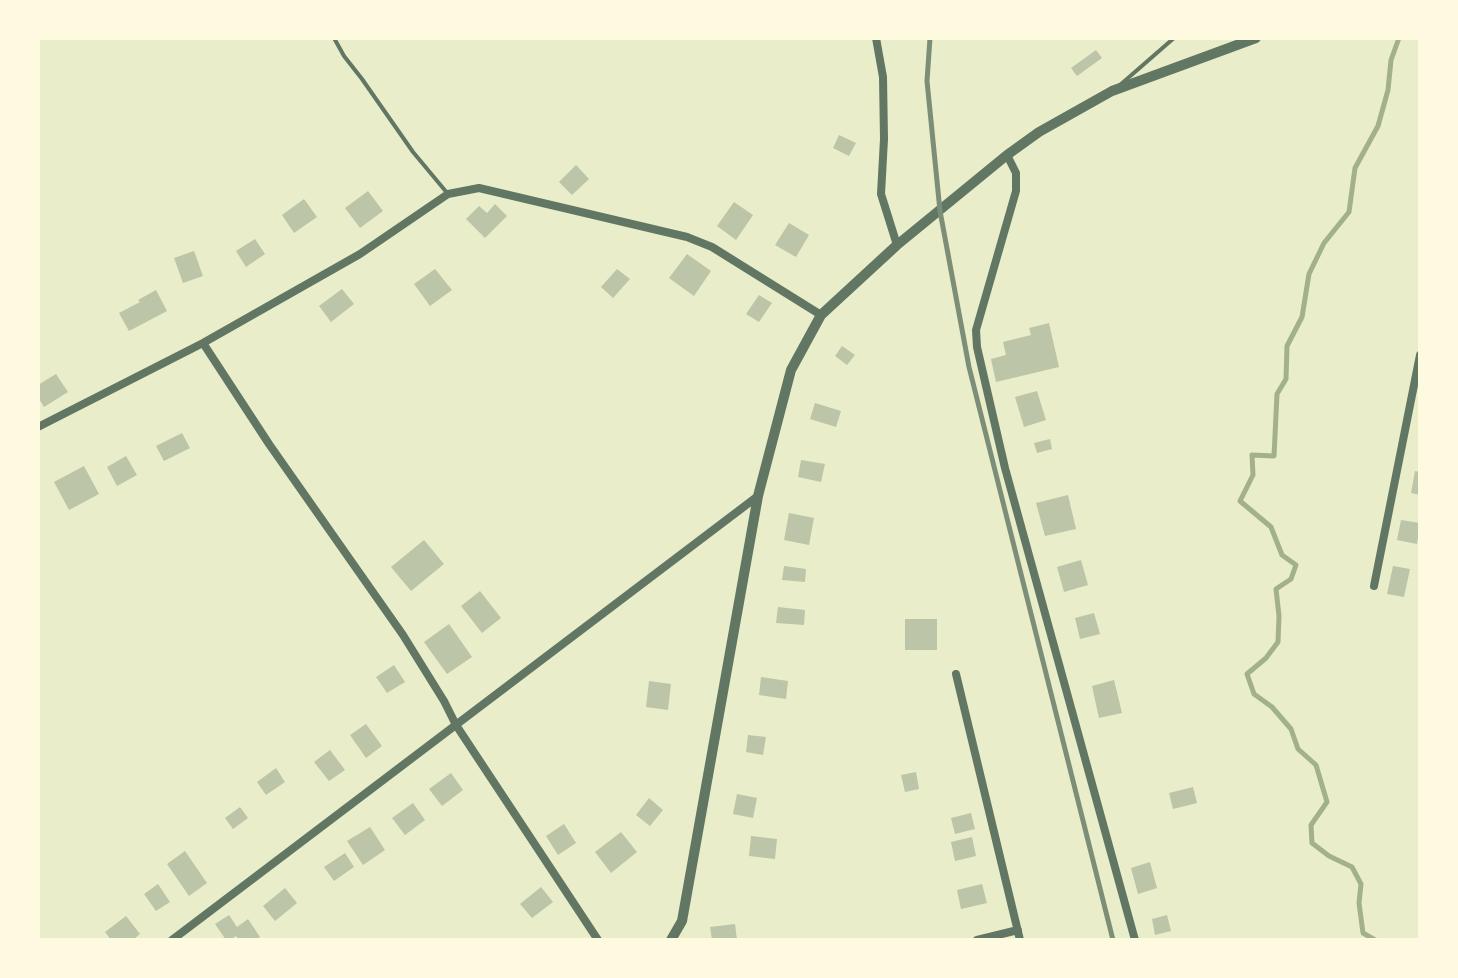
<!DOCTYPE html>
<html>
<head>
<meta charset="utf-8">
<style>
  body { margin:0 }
  #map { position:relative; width:1458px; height:978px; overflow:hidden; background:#e9edc9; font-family:"PT Sans Narrow",sans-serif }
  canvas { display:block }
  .frame { position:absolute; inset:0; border:40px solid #fefae0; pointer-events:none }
</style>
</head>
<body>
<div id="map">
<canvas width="1458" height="978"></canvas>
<div class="frame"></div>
</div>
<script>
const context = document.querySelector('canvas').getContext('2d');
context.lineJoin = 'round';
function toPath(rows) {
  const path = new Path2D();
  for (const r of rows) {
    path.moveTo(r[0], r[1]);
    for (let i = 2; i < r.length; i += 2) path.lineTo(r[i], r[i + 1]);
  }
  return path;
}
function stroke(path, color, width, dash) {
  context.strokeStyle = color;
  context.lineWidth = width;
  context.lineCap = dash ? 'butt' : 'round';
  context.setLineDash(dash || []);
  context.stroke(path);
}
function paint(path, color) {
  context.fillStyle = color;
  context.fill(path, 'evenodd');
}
stroke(toPath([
  [1375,940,1363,933,1359,903,1361,884,1352,867,1329,856,1312,843,1311,825,1327,802,1316,765,1298,749,1291,729,1272,707,1254,694,1247,674,1266,658,1278,642,1279,616,1276,589,1291,579,1296,565,1282,555,1271,527,1240,501,1253,475,1252,455,1274,456,1277,394,1286,379,1287,346,1302,317,1309,274,1324,243,1349,212,1355,168,1378,126,1388,90,1391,60,1399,38]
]), '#a3b18a', 5);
paint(toPath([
  [1096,50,1102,58,1077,76,1071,68],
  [839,135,856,143,849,156,833,148],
  [576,165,589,179,572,195,559,182],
  [368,191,383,211,360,228,345,208],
  [304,199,317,217,294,233,282,215],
  [734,202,753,215,736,240,717,226],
  [495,204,507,216,485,238,466,219,479,206,487,213],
  [789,223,809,235,796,257,775,245],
  [255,239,265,254,246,267,236,251],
  [194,251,203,276,183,283,174,258],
  [687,254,711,271,694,296,669,278],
  [435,269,452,290,430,306,414,284],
  [617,269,630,279,613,298,601,287],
  [342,289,354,304,331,322,319,306],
  [156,290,167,311,129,331,119,313,140,302,138,300],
  [759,295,772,303,759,322,746,314],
  [1049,323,1059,367,996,382,991,359,1006,355,1003,342,1031,335,1029,328],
  [842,346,855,355,847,365,835,356],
  [56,374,68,392,44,407,38,397,38,385],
  [1037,391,1046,420,1024,427,1015,397],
  [815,403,841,411,836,427,810,419],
  [182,433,190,448,164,461,156,446],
  [1050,439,1052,449,1037,453,1034,443],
  [126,456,137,475,117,486,107,467],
  [801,460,825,464,821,482,798,477],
  [84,466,99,494,69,510,54,482],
  [1415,471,1420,472,1420,495,1411,493],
  [1068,495,1076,529,1045,536,1036,503],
  [789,513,814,518,809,545,784,540],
  [1401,520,1420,523,1417,544,1397,540],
  [424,540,444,564,411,591,391,567],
  [1081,560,1088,585,1064,592,1057,567],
  [784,566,806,569,805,582,782,580],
  [1393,566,1410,569,1404,597,1387,594],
  [480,591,501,618,482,633,461,606],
  [778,607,805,610,804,625,776,623],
  [1094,613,1100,634,1080,639,1075,618],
  [905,619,937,619,937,650,905,650],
  [449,624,472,657,447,674,424,642],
  [394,665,405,682,387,693,376,677],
  [761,677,788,681,786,699,759,695],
  [1114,680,1122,713,1099,718,1092,686],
  [649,681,671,684,668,710,646,707],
  [366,724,382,746,366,758,350,735],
  [748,735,766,737,763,755,746,752],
  [330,750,345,770,329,781,314,762],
  [276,768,285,782,266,795,257,782],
  [916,772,919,789,905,792,901,775],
  [451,773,463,790,442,806,429,789],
  [1193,787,1197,803,1173,809,1169,793],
  [737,794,757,798,753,818,733,814],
  [649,798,663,810,650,826,636,815],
  [413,803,425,820,405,835,392,818],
  [240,807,248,818,233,829,225,818],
  [971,813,975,829,955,834,951,818],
  [564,824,576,843,558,855,546,836],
  [370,827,385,850,363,865,347,841],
  [621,832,637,852,611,873,595,852],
  [751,836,777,839,775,859,749,856],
  [972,837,976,856,955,861,951,842],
  [185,851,207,883,189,896,167,864],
  [345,853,354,867,334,881,324,867],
  [1150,862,1157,888,1138,894,1131,868],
  [158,884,170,902,156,911,144,894],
  [982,884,987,903,961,909,957,890],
  [541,887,553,902,532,918,520,904],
  [285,888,297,903,275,921,263,906],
  [229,915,237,927,248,919,260,937,255,940,239,940,236,936,230,940,226,940,215,924],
  [1167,915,1171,931,1155,935,1152,919],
  [126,916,140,934,133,940,111,940,105,932],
  [735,924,737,940,712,940,710,927]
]), '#bcc5a7');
stroke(toPath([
  [334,38,344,56,362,79,413,152,448,194],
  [1120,85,1174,38]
]), '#617663', 4);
stroke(toPath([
  [876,38,883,77,884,139,881,194,897,245],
  [1007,155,1016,173,1016,191,976,330,977,347,1005,468,1135,940],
  [203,343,269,444,403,635,444,701,456,725,598,940],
  [38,427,203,343,360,254,448,194,479,188,687,237,712,247,821,315],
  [1374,586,1420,355],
  [956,674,1020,940],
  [172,940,758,496],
  [977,940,1018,930]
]), '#617663', 8);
stroke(toPath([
  [671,940,682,921,758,496,791,370,821,315,897,245,1007,155,1039,132,1112,91,1256,38]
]), '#617663', 10);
stroke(toPath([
  [930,38,927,81,940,211,969,367,1113,940]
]), '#7c8e77', 5);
</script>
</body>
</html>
